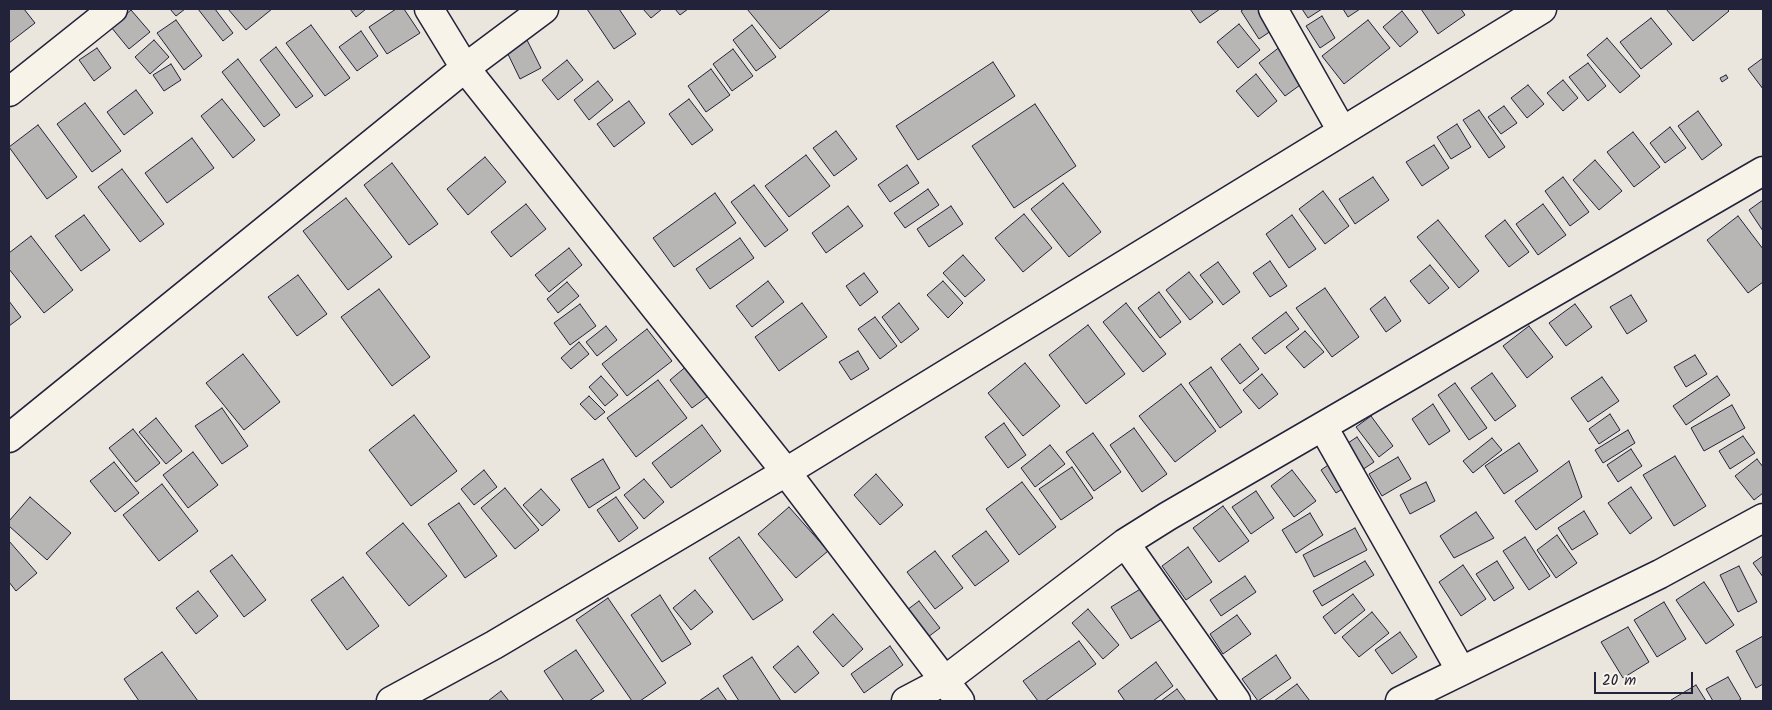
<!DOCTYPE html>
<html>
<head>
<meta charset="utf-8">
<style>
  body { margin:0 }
  #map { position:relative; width:1772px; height:710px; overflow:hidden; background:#eae6de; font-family:Kalam,sans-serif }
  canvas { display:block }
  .frame { position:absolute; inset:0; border:10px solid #22223b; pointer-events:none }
  .scale { position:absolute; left:1594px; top:672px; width:99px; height:22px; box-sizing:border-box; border:2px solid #22223b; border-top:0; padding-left:6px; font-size:15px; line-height:18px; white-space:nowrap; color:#22223b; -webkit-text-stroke:4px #f7f3e8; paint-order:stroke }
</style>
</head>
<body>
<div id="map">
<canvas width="1772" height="710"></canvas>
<div class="frame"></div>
<div class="scale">20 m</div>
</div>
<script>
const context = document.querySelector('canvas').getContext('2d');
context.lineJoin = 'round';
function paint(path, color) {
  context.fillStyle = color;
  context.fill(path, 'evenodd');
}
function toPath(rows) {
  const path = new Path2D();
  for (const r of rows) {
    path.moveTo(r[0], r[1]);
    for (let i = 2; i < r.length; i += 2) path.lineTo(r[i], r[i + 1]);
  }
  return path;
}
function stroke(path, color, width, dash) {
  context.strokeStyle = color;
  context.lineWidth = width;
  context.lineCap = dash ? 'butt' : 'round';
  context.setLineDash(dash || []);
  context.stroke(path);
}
const building = toPath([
  [9,9,24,9,35,23,9,43,9,9],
  [170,9,185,9,176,16,170,9],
  [198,9,215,9,233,33,223,41,198,9],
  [228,9,272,9,246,30,228,9],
  [350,9,366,9,356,17,350,9],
  [396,9,404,9,420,33,387,54,369,27,396,9],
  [587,9,619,9,636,34,614,49,587,9],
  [643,9,662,9,651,18,643,9],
  [675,9,688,9,680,15,675,9],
  [747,9,831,9,780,49,747,9],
  [1190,9,1220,9,1200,23,1190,9],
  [1244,9,1265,9,1277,27,1259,39,1241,11,1244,9],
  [1302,9,1322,9,1308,18,1302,9],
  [1343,9,1360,9,1348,17,1343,9],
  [1421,9,1461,9,1465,15,1438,34,1421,9],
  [1666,9,1727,9,1729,11,1693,41,1666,9],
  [131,10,150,32,129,49,111,27,131,10],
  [1402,11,1418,32,1400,47,1383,27,1402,11],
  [1322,16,1335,38,1320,48,1306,26,1322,16],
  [1651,18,1672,44,1641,69,1620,42,1651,18],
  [176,20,202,56,184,70,157,33,176,20],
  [1368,20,1390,48,1344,84,1322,56,1368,20],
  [1239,24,1260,50,1238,68,1217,42,1239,24],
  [311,25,350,78,325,96,286,43,311,25],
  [752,25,776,57,756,71,733,40,752,25],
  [361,31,378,56,357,71,339,47,361,31],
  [1607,38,1640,76,1620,93,1587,55,1607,38],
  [154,40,169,57,150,74,135,57,154,40],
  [527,40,541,68,520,79,506,50,527,40],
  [1281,46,1307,80,1285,96,1259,63,1281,46],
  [276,47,313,96,296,108,260,60,276,47],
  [97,48,111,68,94,81,79,60,97,48],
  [733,49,753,76,732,91,713,64,733,49],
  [1763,58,1763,89,1748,69,1763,58],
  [238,59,280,115,264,127,222,72,238,59],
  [567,60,583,80,558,100,542,80,567,60],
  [993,62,1015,96,918,160,896,126,993,62],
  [1588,63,1606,86,1588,101,1569,77,1588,63],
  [171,64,181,80,164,91,153,75,171,64],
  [711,69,730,95,706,112,688,86,711,69],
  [1256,74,1277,101,1258,117,1236,91,1256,74],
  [1726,75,1728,78,1722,82,1720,78,1726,75],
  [1563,80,1578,98,1563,111,1547,93,1563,80],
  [598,81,613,100,589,120,574,100,598,81],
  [1528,85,1544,104,1527,118,1511,98,1528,85],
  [136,90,153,113,124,135,107,112,136,90],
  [222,99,255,140,233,158,201,116,222,99],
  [689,99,713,130,692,145,669,114,689,99],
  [629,101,645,123,614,147,597,124,629,101],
  [85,103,121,151,92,172,57,124,85,103],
  [1035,104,1076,166,1014,208,972,146,1035,104],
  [1504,106,1517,123,1501,134,1488,117,1504,106],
  [1479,110,1505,147,1489,158,1463,120,1479,110],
  [1698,111,1722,145,1702,160,1678,126,1698,111],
  [1457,124,1471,147,1451,159,1437,137,1457,124],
  [38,125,77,177,47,199,9,147,38,125],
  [1670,127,1686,148,1665,163,1650,143,1670,127],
  [836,131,857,159,834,176,813,148,836,131],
  [1633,132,1660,167,1634,187,1607,152,1633,132],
  [192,138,214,168,167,203,145,173,192,138],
  [1434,145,1449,168,1422,186,1406,162,1434,145],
  [806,155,830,186,789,217,765,186,806,155],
  [485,157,506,182,468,215,447,189,485,157],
  [1595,160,1622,191,1599,210,1573,180,1595,160],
  [392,163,438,224,409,245,364,185,392,163],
  [907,165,919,183,890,202,878,185,907,165],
  [122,169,164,224,140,242,98,187,122,169],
  [1373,177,1389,200,1355,224,1339,199,1373,177],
  [1563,177,1589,212,1570,226,1545,191,1563,177],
  [1063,183,1101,232,1069,257,1031,209,1063,183],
  [754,185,788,230,765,247,731,202,754,185],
  [928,189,939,205,905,228,894,213,928,189],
  [1323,191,1349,226,1325,244,1299,209,1323,191],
  [715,193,736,223,674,267,653,238,715,193],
  [346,198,392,257,348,290,303,231,346,198],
  [1763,200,1763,231,1749,210,1763,200],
  [526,204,546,229,511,257,491,232,526,204],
  [1543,204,1566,235,1538,255,1516,224,1543,204],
  [848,206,863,226,826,253,812,233,848,206],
  [951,206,963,224,929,247,917,229,951,206],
  [1024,214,1052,248,1023,272,995,238,1024,214],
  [84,215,110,250,81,271,55,236,84,215],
  [1292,215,1316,249,1289,268,1266,234,1292,215],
  [1738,216,1763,249,1763,282,1748,293,1707,240,1738,216],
  [1438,220,1479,271,1459,288,1417,237,1438,220],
  [1505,220,1529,252,1509,267,1485,236,1505,220],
  [31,236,73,290,44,313,9,269,9,253,31,236],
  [740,238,754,258,710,289,696,269,740,238],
  [569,248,582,265,549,292,535,275,569,248],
  [963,255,985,280,965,297,943,273,963,255],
  [1270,261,1287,286,1270,297,1253,273,1270,261],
  [1218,262,1240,292,1223,305,1200,275,1218,262],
  [1430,265,1449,288,1429,304,1410,281,1430,265],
  [1189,272,1213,302,1190,320,1166,290,1189,272],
  [864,273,878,292,860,306,846,286,864,273],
  [298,275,327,314,297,336,268,297,298,275],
  [768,281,784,302,752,327,736,306,768,281],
  [943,281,963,303,948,318,927,295,943,281],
  [567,282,579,296,558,313,547,299,567,282],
  [1325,288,1359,337,1332,357,1296,308,1325,288],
  [379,289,430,357,392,386,341,317,379,289],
  [1159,292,1181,322,1160,338,1138,308,1159,292],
  [1631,295,1647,321,1627,334,1610,307,1631,295],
  [1385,297,1401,321,1386,332,1370,309,1385,297],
  [9,301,21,317,9,326,9,301],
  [802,303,827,337,779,371,755,337,802,303],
  [899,303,919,329,901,343,882,317,899,303],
  [1126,303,1166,354,1143,372,1103,322,1126,303],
  [580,304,596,326,570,345,554,323,580,304],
  [1575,304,1592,327,1566,346,1549,323,1575,304],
  [1286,312,1299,329,1265,354,1252,338,1286,312],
  [875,317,897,346,880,359,858,329,875,317],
  [1088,325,1125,374,1086,404,1049,355,1088,325],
  [606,326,617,340,597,356,586,342,606,326],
  [1529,326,1553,357,1527,378,1503,346,1529,326],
  [647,329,672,361,627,396,602,364,647,329],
  [1305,331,1324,352,1304,368,1286,347,1305,331],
  [579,342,589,354,571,369,561,358,579,342],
  [1240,344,1259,369,1240,384,1221,359,1240,344],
  [858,351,869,369,851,380,839,362,858,351],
  [243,354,280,402,244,430,206,383,243,354],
  [1695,355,1707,374,1686,387,1674,367,1695,355],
  [1025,363,1060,406,1023,436,988,393,1025,363],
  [688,365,711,394,692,408,670,380,688,365],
  [1211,367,1242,412,1220,428,1189,383,1211,367],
  [1492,373,1516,406,1495,421,1471,388,1492,373],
  [1262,374,1278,394,1259,409,1243,390,1262,374],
  [601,376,618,395,605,406,589,387,601,376],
  [1717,376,1730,395,1686,425,1673,406,1717,376],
  [1602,377,1619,401,1588,422,1571,398,1602,377],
  [658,380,687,418,636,457,607,418,658,380],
  [1455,383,1487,428,1469,440,1438,395,1455,383],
  [1181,384,1216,431,1175,462,1139,416,1181,384],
  [589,396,605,412,595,420,580,404,589,396],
  [1433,404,1450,431,1429,445,1412,419,1433,404],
  [1732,405,1745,428,1704,451,1691,428,1732,405],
  [222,408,248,446,222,464,195,426,222,408],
  [1610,414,1620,430,1599,444,1589,429,1610,414],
  [414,415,457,471,411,506,369,450,414,415],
  [1371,416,1393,446,1379,457,1356,427,1371,416],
  [156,418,182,451,166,464,139,432,156,418],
  [1004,423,1026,455,1008,468,985,437,1004,423],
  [702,425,721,451,671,488,652,463,702,425],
  [1134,428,1167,474,1142,492,1110,445,1134,428],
  [133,429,160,463,136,482,109,448,133,429],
  [1628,430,1635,443,1603,463,1595,450,1628,430],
  [1093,433,1121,472,1094,491,1066,452,1093,433],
  [1743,436,1755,453,1730,469,1719,451,1743,436],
  [1357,437,1374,462,1356,474,1339,449,1357,437],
  [1492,438,1502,450,1473,473,1463,461,1492,438],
  [1519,443,1538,471,1504,494,1485,466,1519,443],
  [1050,445,1065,464,1035,487,1021,468,1050,445],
  [1631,449,1642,466,1618,482,1607,465,1631,449],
  [193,452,218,485,188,508,163,475,193,452],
  [1675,456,1706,506,1674,526,1643,475,1675,456],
  [1398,457,1411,479,1382,496,1369,474,1398,457],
  [603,459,620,488,589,508,571,479,603,459],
  [1337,459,1352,483,1336,493,1321,470,1337,459],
  [1757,459,1763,467,1763,493,1754,500,1735,476,1757,459],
  [1569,461,1582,497,1536,530,1515,501,1569,461],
  [114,462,139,493,115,512,90,481,114,462],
  [1072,467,1093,498,1061,520,1039,489,1072,467],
  [484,470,497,487,474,505,461,489,484,470],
  [1292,470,1316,501,1294,517,1271,486,1292,470],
  [876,474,903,505,880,525,854,495,876,474],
  [644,479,664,502,644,519,624,495,644,479],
  [1022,482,1056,527,1019,555,986,509,1022,482],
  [1426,482,1435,501,1410,514,1400,495,1426,482],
  [162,484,198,531,159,561,123,515,162,484],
  [1631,487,1652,518,1630,534,1608,503,1631,487],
  [505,488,539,530,515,549,481,508,505,488],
  [541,489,560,510,542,526,523,505,541,489],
  [1256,491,1274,518,1251,534,1232,507,1256,491],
  [30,497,71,533,47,560,9,526,9,521,30,497],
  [616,497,638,528,619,542,597,510,616,497],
  [459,503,497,556,465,578,428,524,459,503],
  [1223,506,1249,541,1219,562,1193,528,1223,506],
  [789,507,828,551,796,578,758,534,789,507],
  [1584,511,1598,534,1572,550,1558,528,1584,511],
  [1476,512,1494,538,1454,558,1440,536,1476,512],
  [1310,513,1323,535,1296,553,1282,530,1310,513],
  [403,523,447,576,409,606,366,553,403,523],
  [1355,528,1367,550,1314,577,1303,555,1355,528],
  [986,531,1009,561,975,586,952,556,986,531],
  [1557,535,1577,563,1556,578,1537,550,1557,535],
  [739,537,783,600,753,620,709,558,739,537],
  [1525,537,1550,576,1529,590,1503,551,1525,537],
  [9,541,37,573,16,591,9,582,9,541],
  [1188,547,1212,582,1186,600,1162,566,1188,547],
  [935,551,963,588,935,609,907,572,935,551],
  [232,555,266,600,244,617,210,571,232,555],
  [1763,556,1763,577,1753,563,1763,556],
  [1365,561,1374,575,1322,606,1313,591,1365,561],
  [1497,561,1514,588,1494,601,1476,574,1497,561],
  [1463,565,1486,599,1461,616,1439,582,1463,565],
  [1739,566,1757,602,1738,612,1720,575,1739,566],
  [1245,576,1256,592,1221,616,1210,600,1245,576],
  [343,577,379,626,347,650,311,600,343,577],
  [1704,582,1734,625,1706,644,1676,600,1704,582],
  [1142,588,1162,619,1131,639,1111,607,1142,588],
  [695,590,713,612,691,630,673,608,695,590],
  [198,591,218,616,196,634,176,608,198,591],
  [1353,594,1365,610,1335,634,1323,617,1353,594],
  [660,595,691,644,662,662,631,615,660,595],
  [608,598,666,683,640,701,632,701,576,620,608,598],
  [919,601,940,628,920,643,899,616,919,601],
  [1664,602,1686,639,1657,657,1634,620,1664,602],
  [1088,609,1119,645,1103,659,1072,623,1088,609],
  [1372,612,1389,633,1359,657,1342,637,1372,612],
  [833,614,863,649,843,667,813,632,833,614],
  [1237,615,1251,634,1223,654,1210,634,1237,615],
  [1628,627,1649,662,1623,678,1601,642,1628,627],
  [1400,632,1417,657,1392,674,1375,650,1400,632],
  [1763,636,1763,684,1756,688,1736,651,1763,636],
  [1079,641,1096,664,1045,701,1038,701,1023,681,1079,641],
  [798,646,819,673,795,693,773,667,798,646],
  [890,646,903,665,864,693,851,674,890,646],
  [576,650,604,691,589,701,564,701,544,671,576,650],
  [162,652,198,701,139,701,124,679,162,652],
  [1276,655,1291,678,1258,701,1242,679,1276,655],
  [752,657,781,701,739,701,723,676,752,657],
  [1156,662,1173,686,1153,701,1125,701,1118,691,1156,662],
  [1728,677,1741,699,1738,701,1713,701,1706,689,1728,677],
  [1297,684,1310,701,1274,701,1297,684],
  [1696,685,1706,701,1672,701,1671,700,1696,685],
  [718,688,727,701,699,701,718,688],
  [1177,689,1186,701,1161,701,1177,689],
  [501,691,509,701,488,701,501,691]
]);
paint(building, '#b8b6b5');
stroke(building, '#22223b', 1);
const minor = toPath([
  [429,9,465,68,786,472,960,701],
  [1273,9,1342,131],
  [9,92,113,9],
  [1323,427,1461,671],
  [9,438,465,68,544,9],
  [1125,543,1236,701],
  [391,701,494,645,786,472,1542,9],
  [906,701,944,681,1125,543,1168,516,1763,171],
  [1400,701,1660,574,1763,518]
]);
stroke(minor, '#22223b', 31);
stroke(minor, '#f7f3e8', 28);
</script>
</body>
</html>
